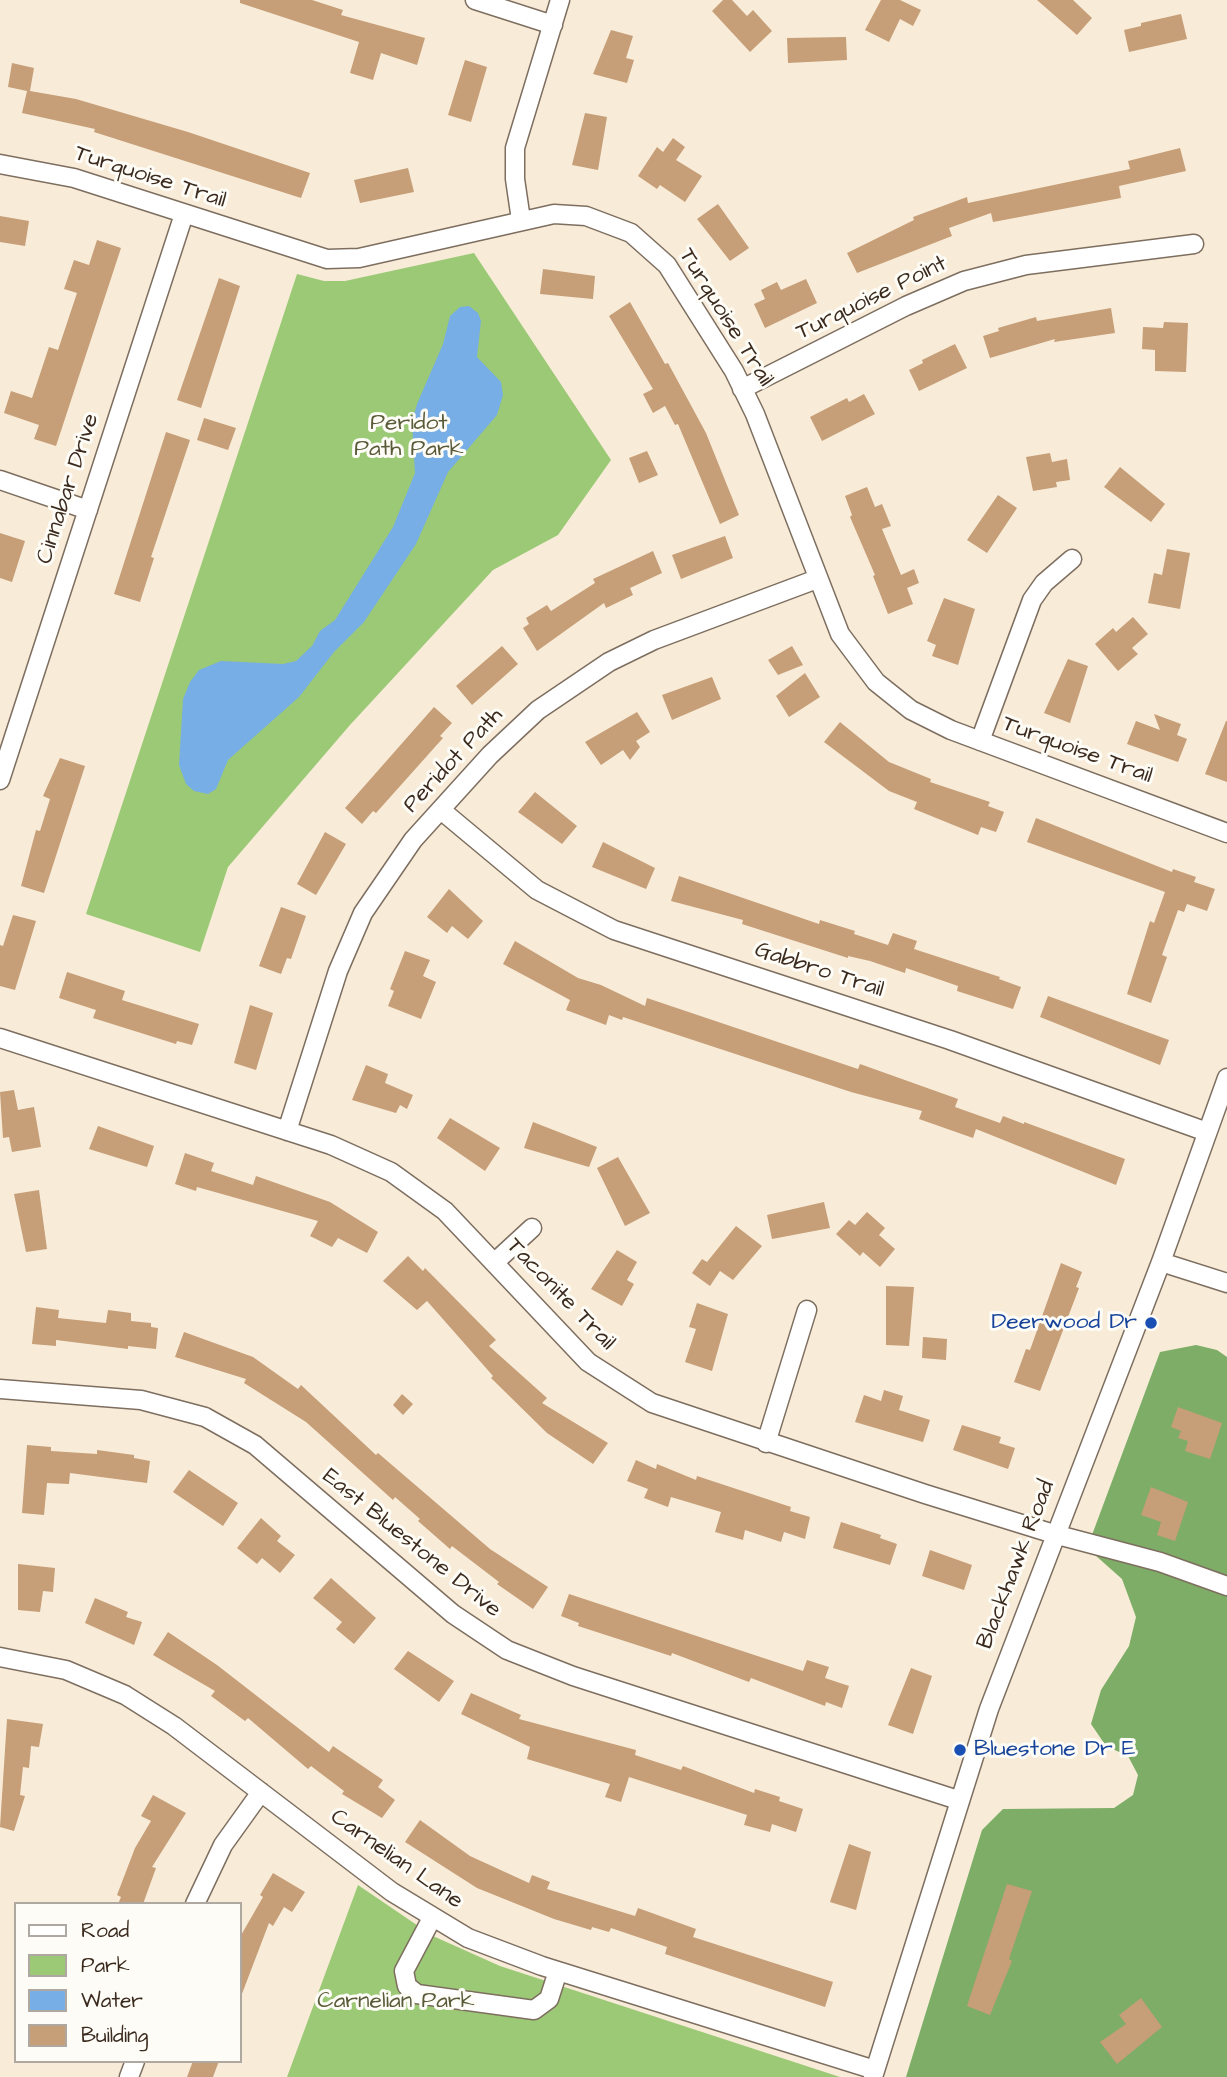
<!DOCTYPE html>
<html>
<head>
<meta charset="utf-8">
<style>
  body { margin:0 }
  #map { position:relative; width:1227px; height:2077px; overflow:hidden; background:#f8ecd9; font-family:"Architects Daughter",sans-serif }
  canvas { display:block }
  .legend { position:absolute; left:14px; top:1902px; width:228px; height:161px; box-sizing:border-box; background:#fdfcf7; border:2px solid #afa8a0; margin:0; padding:9px 12px; list-style:none; font-size:21px; color:#3b2a1e }
  .legend li { display:flex; align-items:center; gap:14px; height:35px }
  .legend b { width:35px; border:2px solid #afa8a0 }
</style>
</head>
<body>
<div id="map">
<canvas width="1227" height="2077"></canvas>
<ul class="legend">
<li><b style="height:9px;background:#fff"></b>Road</li>
<li><b style="height:19px;background:#9cc976"></b>Park</li>
<li><b style="height:19px;background:#77aee6"></b>Water</li>
<li><b style="height:19px;background:#c69e77"></b>Building</li>
</ul>
</div>
<script>
const context = document.querySelector('canvas').getContext('2d');
context.lineJoin = 'round';
function paint(path, color) {
  context.fillStyle = color;
  context.fill(path, 'evenodd');
}
function toPath(rows) {
  const path = new Path2D();
  for (const r of rows) {
    path.moveTo(r[0], r[1]);
    for (let i = 2; i < r.length; i += 2) path.lineTo(r[i], r[i + 1]);
  }
  return path;
}
function stroke(path, color, width, dash) {
  context.strokeStyle = color;
  context.lineWidth = width;
  context.lineCap = dash ? 'butt' : 'round';
  context.setLineDash(dash || []);
  context.stroke(path);
}
function write(font, color, halo, rows, align = 'center') {
  context.font = font + ' "Architects Daughter",sans-serif';
  context.lineWidth = 6;
  context.setLineDash([]);
  context.textBaseline = 'middle';
  context.strokeStyle = halo;
  context.fillStyle = color;
  for (const [text, x, y, turn = 0] of rows) {
    context.save();
    context.translate(x, y);
    context.rotate((+turn || 0) * Math.PI / 180);
    context.textAlign = isNaN(turn) ? turn : align;
    if (halo) context.strokeText(text, 0, 0);
    context.fillText(text, 0, 0);
    context.restore();
  }
}
paint(toPath([
  [474,253,611,460,558,535,493,570,350,725,228,867,200,952,86,914,297,274,324,281,345,281],
  [358,1885,433,1936,500,1966,840,2077,287,2077]
]), '#9cc976');
paint(toPath([
  [1196,1345,1217,1350,1227,1357,1227,2077,906,2077,982,1830,1003,1809,1114,1808,1133,1795,1138,1775,1128,1756,1106,1746,1091,1724,1101,1690,1129,1646,1136,1617,1122,1579,1095,1555,1092,1535,1160,1352]
]), '#7dad67');
paint(toPath([
  [469,306,478,313,481,321,477,357,501,382,503,395,497,415,448,472,416,544,364,622,334,652,299,697,228,760,216,789,208,794,194,791,186,784,179,765,183,699,190,682,199,670,221,661,283,664,296,661,312,646,320,631,335,620,393,527,415,473,412,422,417,404,443,344,450,316,460,307]
]), '#77aee6');
paint(toPath([
  [240,0,312,0,343,10,341,15,425,38,417,65,381,53,373,80,350,73,359,42,240,3],
  [723,0,732,0,747,16,753,10,772,31,750,52,712,11],
  [881,0,900,0,921,10,913,26,900,19,889,42,865,30],
  [1037,0,1073,0,1092,18,1077,35],
  [1181,14,1187,39,1129,52,1124,30,1141,26,1141,23],
  [611,30,633,36,626,58,634,60,627,83,593,74],
  [846,37,847,60,788,63,787,38],
  [465,60,487,67,471,122,448,115],
  [12,63,34,68,30,91,76,99,188,132,310,173,301,198,94,132,95,129,22,113,27,91,8,87],
  [585,113,607,117,598,170,572,165],
  [673,138,685,147,676,160,702,176,685,202,660,185,657,189,638,176,657,147,663,152],
  [1180,148,1186,171,1119,186,1121,198,993,222,991,213,949,228,952,236,857,273,847,253,914,220,913,217,967,197,968,203,1130,169,1128,161],
  [408,168,414,192,360,203,354,180],
  [718,204,749,248,730,261,697,219],
  [0,216,29,221,25,246,0,242],
  [97,240,121,248,56,446,34,439,39,425,4,413,11,391,32,398,49,347,58,350,77,293,64,289,74,260,89,265],
  [543,269,595,276,593,299,540,294],
  [219,278,240,286,201,408,177,400],
  [806,279,817,303,765,328,754,304,765,299,761,290,777,282,781,290],
  [630,302,665,364,668,363,706,433,739,515,720,524,678,424,675,425,665,406,653,413,643,394,653,389,609,316],
  [1111,308,1115,333,1054,342,1055,339,990,358,983,336,999,331,998,328,1036,317,1037,321],
  [1164,322,1188,323,1186,372,1155,371,1155,350,1142,349,1143,327,1163,328],
  [955,344,967,368,919,391,909,370,923,363,922,360],
  [864,394,875,414,822,441,810,417,847,398,849,402],
  [204,418,236,428,228,450,197,440],
  [166,432,190,440,151,557,154,558,140,602,114,594],
  [647,451,658,475,639,483,629,458],
  [1050,453,1052,462,1067,459,1070,480,1056,482,1057,487,1033,491,1026,457],
  [1120,467,1165,504,1151,522,1104,487],
  [867,487,875,507,882,504,891,526,882,529,901,575,914,569,919,583,907,588,913,604,888,614,873,576,875,575,850,517,852,515,845,496],
  [998,495,1017,508,987,553,967,540],
  [0,533,25,541,12,582,0,578],
  [725,536,733,558,681,579,672,555],
  [1167,549,1190,553,1180,609,1148,603,1154,573,1162,575],
  [653,551,662,573,630,588,633,595,606,608,604,603,537,651,523,628,529,624,526,618,547,605,551,611,595,583,593,579],
  [944,598,975,609,958,665,932,656,936,645,927,641],
  [1133,617,1148,634,1132,648,1138,654,1118,671,1095,644,1113,628,1116,632],
  [502,646,518,664,472,705,456,686],
  [792,646,803,665,778,675,768,660],
  [1068,659,1088,666,1070,723,1044,713],
  [805,673,820,697,789,717,776,696],
  [712,677,721,699,672,720,662,695],
  [434,707,452,723,440,736,443,738,376,813,373,811,362,824,345,808],
  [637,712,650,732,636,741,640,747,630,760,623,750,601,765,585,742],
  [1154,714,1181,724,1177,735,1187,739,1178,762,1127,744,1136,721,1160,730],
  [1226,721,1227,721,1227,782,1205,774],
  [840,722,889,762,931,779,930,782,990,802,988,806,1004,812,996,832,981,827,978,835,914,809,917,802,889,791,824,742],
  [60,758,85,766,44,893,21,886,36,830,40,831,50,799,43,796],
  [535,792,577,826,562,844,518,812],
  [1036,818,1172,872,1173,869,1196,877,1194,882,1215,889,1207,911,1187,904,1184,912,1178,910,1162,955,1167,957,1151,1003,1127,994,1150,921,1154,923,1165,892,1027,842],
  [325,832,346,844,316,895,297,884],
  [603,842,655,868,646,889,592,867],
  [679,876,819,924,820,920,855,931,854,934,888,945,893,933,917,941,914,949,1000,977,999,979,1021,987,1013,1009,957,991,958,986,906,968,905,973,870,961,848,956,848,958,742,924,743,920,671,901],
  [449,889,483,921,468,939,452,926,447,933,427,917],
  [281,907,306,916,291,959,287,958,281,974,259,966],
  [13,915,36,921,15,990,0,986,0,945,3,946],
  [515,941,578,978,601,985,645,1006,647,998,858,1069,860,1064,958,1099,955,1107,1000,1123,1003,1116,1024,1124,1024,1122,1125,1159,1116,1185,976,1129,973,1138,919,1119,922,1111,851,1092,623,1017,622,1020,609,1015,606,1025,566,1010,570,1000,503,964],
  [405,951,430,960,423,976,436,982,421,1019,388,1006,394,991,390,989],
  [67,972,125,991,122,1000,199,1024,192,1045,177,1041,176,1044,93,1018,96,1010,59,998],
  [1048,996,1169,1040,1160,1065,1040,1017],
  [250,1005,273,1013,256,1070,234,1063],
  [366,1065,388,1074,385,1083,413,1095,407,1109,400,1105,396,1113,352,1100],
  [14,1090,18,1110,34,1107,41,1147,12,1152,9,1137,3,1138,0,1092],
  [450,1118,500,1148,485,1171,437,1138],
  [533,1122,597,1147,589,1167,524,1148],
  [98,1126,154,1146,147,1167,89,1149],
  [185,1153,214,1163,211,1171,253,1185,256,1176,330,1202,378,1232,367,1253,338,1238,332,1247,310,1236,318,1221,197,1187,196,1191,175,1184],
  [618,1157,650,1213,625,1226,597,1168],
  [39,1190,47,1249,26,1252,14,1194],
  [824,1202,830,1228,772,1239,767,1215],
  [867,1212,885,1228,879,1235,895,1249,880,1267,863,1252,860,1256,836,1234,849,1220,855,1225],
  [736,1226,762,1246,733,1280,720,1271,710,1286,692,1273,702,1259,707,1262],
  [617,1250,637,1262,627,1280,634,1284,622,1306,591,1289],
  [408,1256,423,1271,425,1268,496,1340,489,1346,547,1398,542,1403,608,1443,593,1464,547,1433,491,1378,493,1376,427,1301,417,1310,383,1281],
  [1061,1263,1082,1272,1076,1287,1079,1288,1040,1391,1014,1382,1026,1349,1030,1350],
  [886,1286,914,1287,909,1346,886,1345],
  [697,1303,728,1314,712,1371,685,1362,696,1329,689,1327],
  [36,1307,59,1310,58,1318,106,1323,108,1310,131,1313,131,1321,151,1323,151,1327,158,1328,156,1349,128,1346,128,1349,56,1340,56,1346,32,1344],
  [184,1332,253,1357,298,1389,301,1385,376,1455,378,1453,490,1549,548,1587,533,1609,497,1584,499,1582,452,1546,450,1549,418,1521,420,1519,395,1497,393,1500,306,1422,244,1383,246,1379,175,1357],
  [923,1337,947,1339,946,1360,922,1358],
  [884,1390,903,1396,899,1410,930,1420,923,1442,855,1422,864,1395,881,1401],
  [402,1394,413,1404,403,1415,393,1405],
  [1178,1407,1222,1423,1210,1459,1185,1451,1188,1441,1178,1438,1181,1431,1171,1427],
  [962,1425,1001,1437,999,1443,1015,1448,1008,1469,953,1450],
  [27,1445,51,1447,51,1451,97,1454,97,1450,134,1455,134,1458,150,1461,147,1483,70,1473,69,1484,47,1483,44,1515,22,1513],
  [636,1460,656,1469,657,1464,696,1480,697,1476,791,1507,790,1511,810,1517,805,1539,784,1532,781,1542,745,1530,743,1540,715,1532,721,1512,671,1497,668,1507,644,1498,648,1489,627,1481],
  [189,1470,238,1503,223,1526,173,1492],
  [1151,1487,1188,1502,1175,1541,1157,1535,1161,1522,1141,1515],
  [261,1518,281,1536,277,1541,295,1555,280,1573,262,1558,257,1564,237,1548],
  [841,1522,881,1535,880,1538,897,1544,890,1565,833,1548],
  [930,1550,972,1565,964,1590,922,1576],
  [18,1564,55,1568,53,1592,43,1591,40,1612,18,1610],
  [331,1578,376,1618,354,1644,336,1629,342,1622,313,1598],
  [569,1594,803,1671,807,1660,829,1667,825,1678,849,1686,842,1708,826,1702,825,1706,751,1678,749,1682,672,1653,671,1656,578,1626,579,1623,561,1616],
  [95,1598,128,1612,126,1617,142,1622,134,1645,85,1623],
  [168,1632,217,1665,329,1752,333,1746,383,1780,378,1787,395,1800,382,1818,342,1794,344,1791,311,1766,308,1769,248,1718,245,1721,211,1696,215,1691,153,1655],
  [408,1651,454,1681,439,1702,394,1669],
  [911,1668,932,1676,913,1734,888,1725],
  [471,1693,521,1715,519,1719,636,1750,635,1755,681,1770,683,1766,754,1793,755,1789,780,1797,779,1801,803,1809,796,1832,772,1824,770,1832,744,1825,747,1815,629,1777,621,1802,605,1797,610,1784,527,1759,530,1747,461,1714],
  [7,1719,43,1724,39,1747,31,1746,29,1768,23,1767,20,1795,25,1796,14,1831,0,1827],
  [153,1795,186,1813,152,1867,156,1868,143,1904,118,1904,121,1897,117,1895,135,1848,151,1821,141,1816],
  [420,1820,470,1856,529,1883,532,1875,550,1882,547,1889,635,1916,638,1908,696,1929,693,1937,833,1982,825,2007,665,1954,667,1947,611,1928,609,1932,592,1927,591,1930,554,1919,477,1888,405,1842],
  [849,1844,871,1852,856,1910,830,1902],
  [273,1873,305,1892,292,1912,284,1907,273,1926,269,1923,240,1999,240,1937,263,1897,260,1895],
  [1007,1884,1032,1891,1009,1959,1012,1961,990,2015,967,2006],
  [1141,1998,1162,2027,1117,2064,1100,2042,1126,2024,1119,2015],
  [193,2061,219,2061,213,2077,187,2077]
]), '#c69e77');
const minor = toPath([
  [475,0,553,25],
  [0,164,74,178,327,259,359,258,554,214,586,216,631,233,667,265,734,371,755,414,840,634,876,682,911,710,951,730,1227,833],
  [521,220,515,179,515,148,560,0],
  [742,389,906,306,964,281,1026,265,1194,244],
  [0,480,88,510],
  [980,741,1032,600,1044,583,1072,559],
  [0,780,184,214],
  [441,810,537,890,614,930,950,1040,1207,1132],
  [0,1038,331,1145,391,1172,445,1211,588,1362,652,1403,925,1494,1054,1534,1160,1562,1227,1586],
  [287,1131,338,971,363,913,413,840,490,755,538,710,609,662,654,640,817,579],
  [1161,1262,1227,1283],
  [494,1263,532,1228],
  [0,1389,141,1400,205,1417,255,1445,453,1614,507,1650,573,1676,958,1800],
  [766,1443,807,1310],
  [0,1657,66,1670,125,1695,174,1726,392,1892,468,1938,542,1966,875,2070],
  [195,1904,223,1845,261,1792],
  [432,1918,404,1971,407,1986,417,1994,534,2010,549,1999,558,1971],
  [129,2077,135,2061],
  [873,2077,989,1709,1161,1262,1227,1078]
]);
stroke(minor, '#7d6e5f', 21);
stroke(minor, '#fff', 18);
for (const [x, y, r, color] of [
  [1151,1323,7,"#1a4fb4"],
  [960,1750,7,"#1a4fb4"]
]) {
  const dot = new Path2D();
  dot.arc(x, y, r, 0, 2 * Math.PI);
  context.fillStyle = color;
  context.fill(dot);
  stroke(dot, '#fdfcf7', 2.5);
}
write('23px', '#3b2a1e', '#fdfcf7', [
  ["Turquoise Trail",150,178,18],
  ["Turquoise Point",872,299,-26],
  ["Turquoise Trail",725,318,58],
  ["Cinnabar Drive",69,489,-72],
  ["Turquoise Trail",1077,751,20],
  ["Peridot Path",454,761,-47],
  ["Gabbro Trail",819,971,18],
  ["Taconite Trail",560,1295,46],
  ["East Bluestone Drive",411,1544,39],
  ["Blackhawk Road",1017,1565,-69],
  ["Carnelian Lane",396,1860,35]
]);
write('23px', '#585a38', '#fdfcf7', [
  ["Peridot",409,424],
  ["Path Park",409,450],
  ["Carnelian Park",396,2002]
]);
write('23px', '#164399', '#fdfcf7', [
  ["Deerwood Dr",1137,1323],
  ["Bluestone Dr E",974,1750,"left"]
], 'right');
</script>
</body>
</html>
